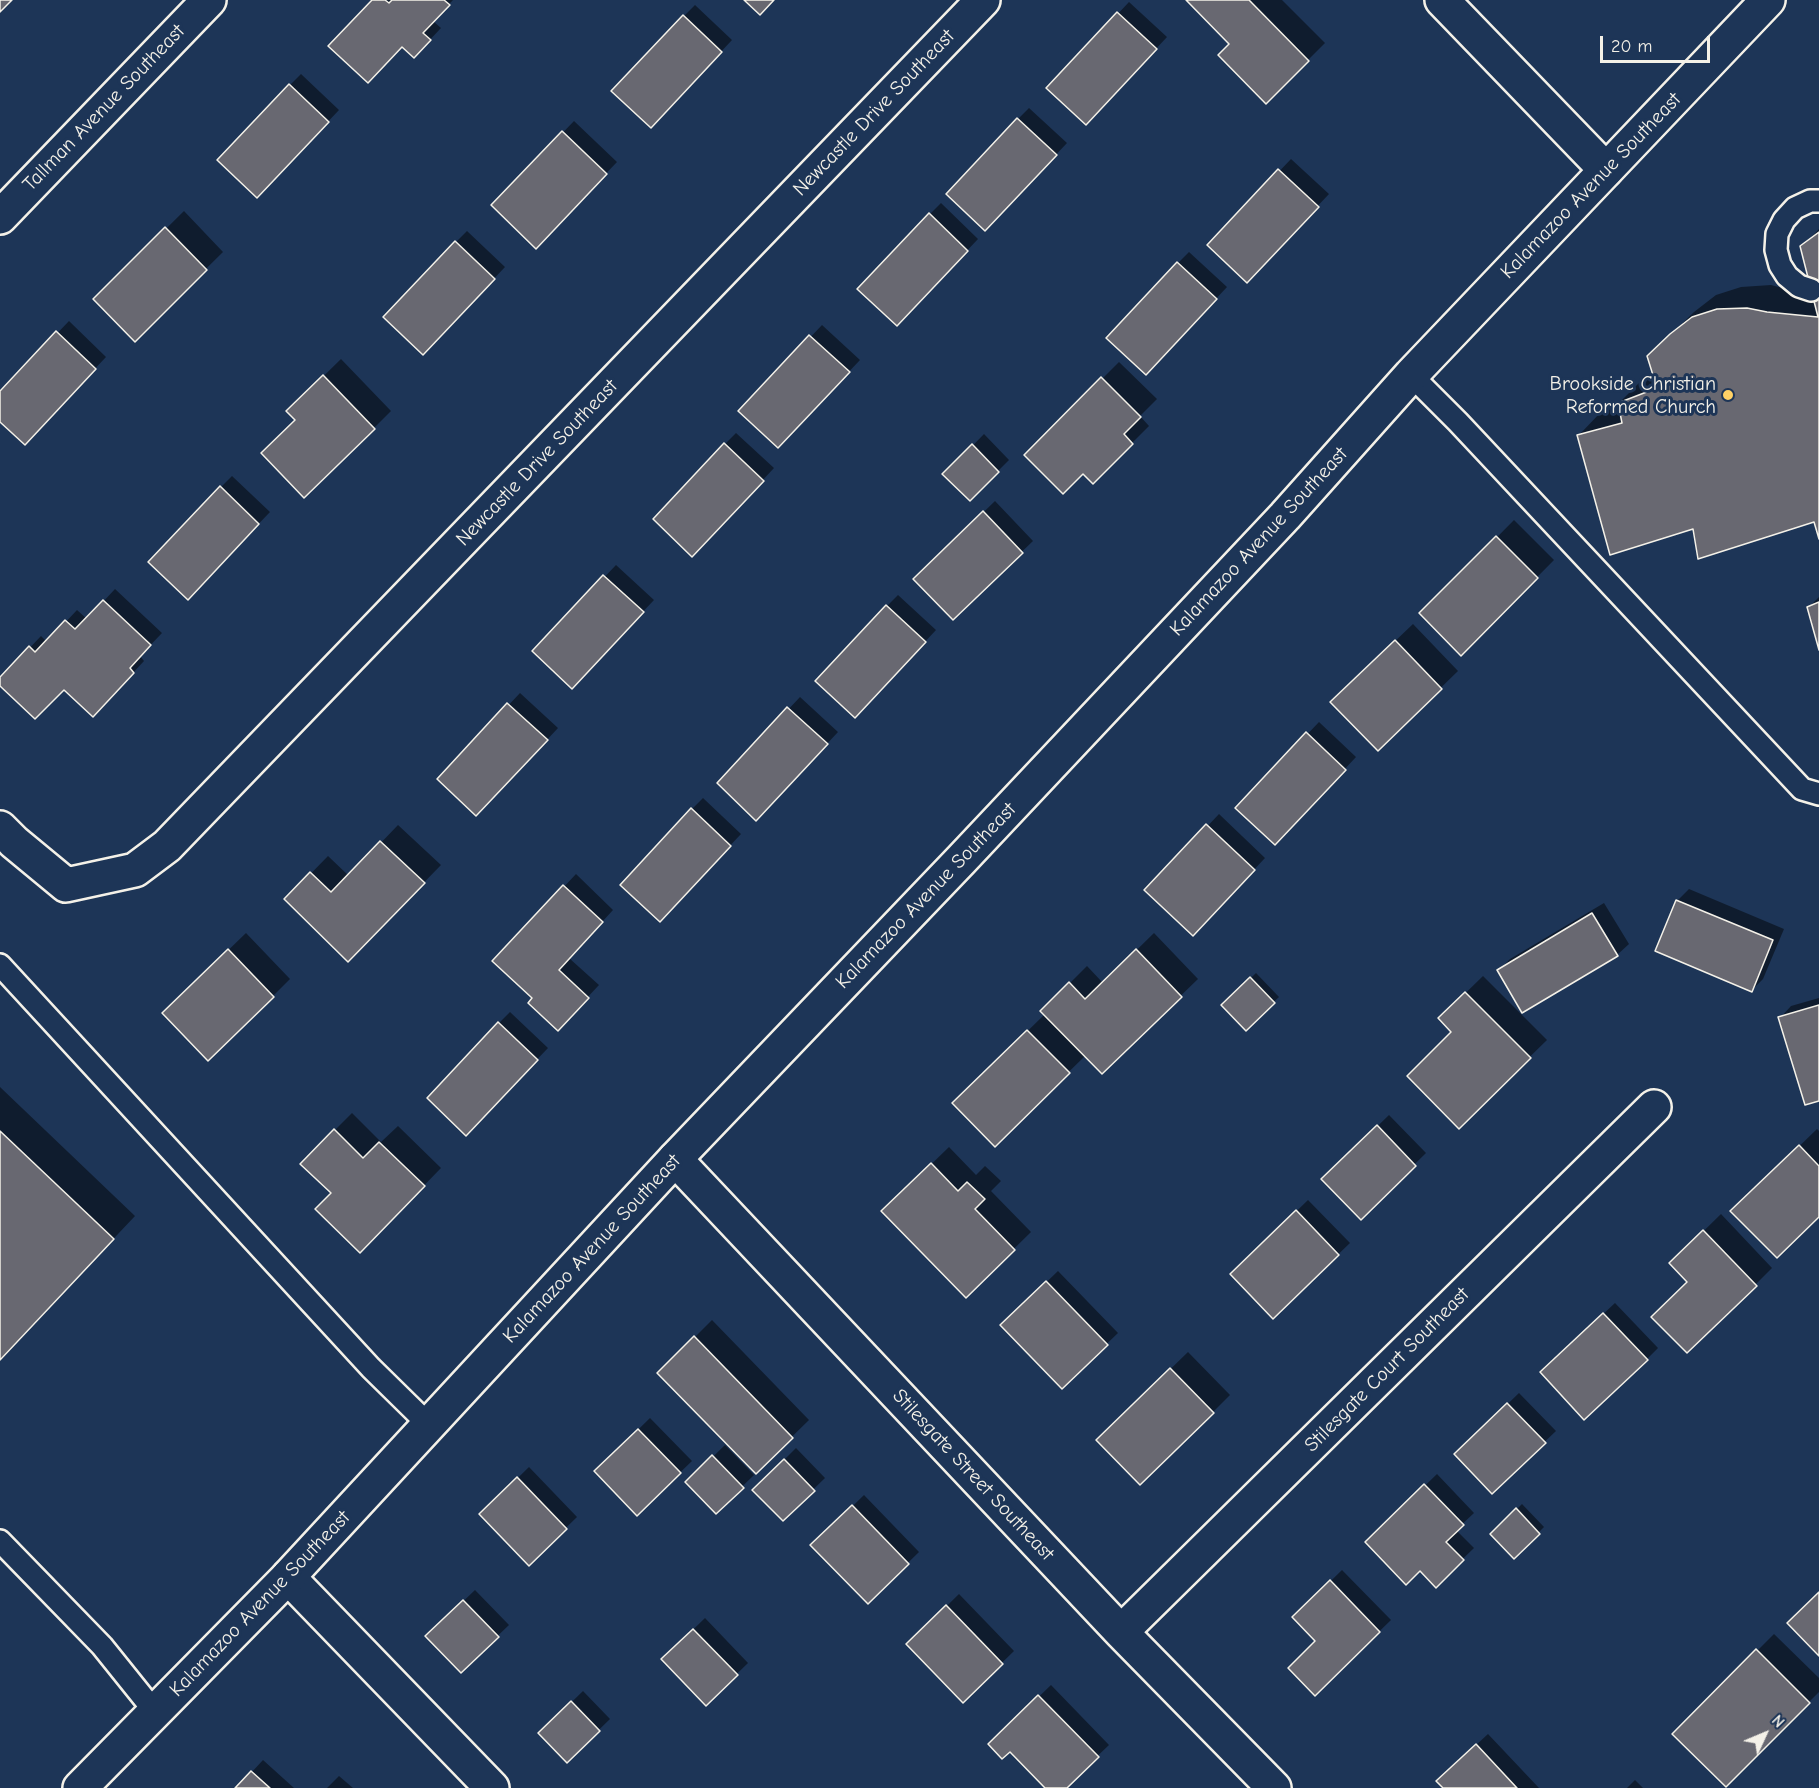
<!DOCTYPE html>
<html>
<head>
<meta charset="utf-8">
<style>
  body { margin:0 }
  #map { position:relative; width:1819px; height:1788px; overflow:hidden; background:#1d3557; font-family:"Comic Neue",sans-serif }
  canvas { display:block }
  .north { position:absolute; left:1735px; top:1704px; width:60px; height:60px; -webkit-text-stroke:4px #1d3557; paint-order:stroke; rotate:46deg; font-size:16px; font-weight:700; line-height:24px; text-align:center; color:#f4f1e8 }
  .north::after { content:''; display:block; margin:auto; width:21px; height:27px; background:#f4f1e8; clip-path:polygon(50% 0,100% 100%,50% 72%,0 100%) }
  .scale { position:absolute; left:1600px; top:36px; width:110px; height:27px; box-sizing:border-box; border:3px solid #f4f1e8; border-top:0; padding-left:8px; font-size:18px; line-height:21px; white-space:nowrap; color:#f4f1e8; -webkit-text-stroke:4px #1d3557; paint-order:stroke }
</style>
</head>
<body>
<div id="map">
<canvas width="1819" height="1788"></canvas>
<div class="north">N</div>
<div class="scale">20 m</div>
</div>
<script>
const context = document.querySelector('canvas').getContext('2d');
context.lineJoin = 'round';
function paint(path, color) {
  context.fillStyle = color;
  context.fill(path, 'evenodd');
}
function toPath(rows) {
  const path = new Path2D();
  for (const r of rows) {
    path.moveTo(r[0], r[1]);
    for (let i = 2; i < r.length; i += 2) path.lineTo(r[i], r[i + 1]);
  }
  return path;
}
function stroke(path, color, width, dash) {
  context.strokeStyle = color;
  context.lineWidth = width;
  context.lineCap = dash ? 'butt' : 'round';
  context.setLineDash(dash || []);
  context.stroke(path);
}
function write(font, color, halo, rows, align = 'center') {
  context.font = font + ' "Comic Neue",sans-serif';
  context.lineWidth = 6;
  context.setLineDash([]);
  context.textBaseline = 'middle';
  context.strokeStyle = halo;
  context.fillStyle = color;
  for (const [text, x, y, turn = 0] of rows) {
    context.save();
    context.translate(x, y);
    context.rotate((+turn || 0) * Math.PI / 180);
    context.textAlign = isNaN(turn) ? turn : align;
    if (halo) context.strokeText(text, 0, 0);
    context.fillText(text, 0, 0);
    context.restore();
  }
}
paint(toPath([
  [374,0,453,0,433,21,441,28,425,45],
  [1188,0,1282,0,1325,43,1266,102,1231,44],
  [1129,2,1167,37,1097,112,1048,88],
  [695,5,732,40,662,115,684,16],
  [301,74,339,110,268,185,290,85],
  [1029,108,1067,143,996,218,1018,119],
  [574,121,617,162,547,235,493,205],
  [1291,159,1329,194,1258,269,1209,245],
  [941,203,978,239,908,313,930,214],
  [184,211,223,252,135,339,95,299],
  [1819,229,1819,534,1815,520,1694,527,1579,435,1601,412,1620,407,1619,403,1642,380,1655,376,1649,356,1694,312,1716,295,1741,287,1771,285,1790,290,1813,292,1802,247],
  [467,231,505,267,434,342,456,242],
  [1189,252,1227,287,1157,362,1178,263],
  [69,321,106,357,36,431,0,420,0,393],
  [822,325,860,360,789,435,740,411],
  [341,359,391,411,374,428,297,420,288,411],
  [1119,362,1157,399,1140,416,1149,426,1093,482,1083,472,1026,455],
  [736,433,774,468,704,543,725,444],
  [984,434,1009,460,970,499,945,474],
  [232,476,270,512,199,586,221,487],
  [995,501,1033,541,953,618,915,579],
  [1514,520,1554,560,1461,654,1421,614],
  [616,565,654,600,583,675,534,651],
  [115,589,162,633,140,656,144,661,104,704,64,688,0,684,0,679,41,636,47,642,77,610,87,619],
  [898,595,936,630,866,705,887,606],
  [1819,597,1819,645,1808,608],
  [1413,624,1458,671,1378,749,1349,685],
  [520,693,558,728,488,803,439,779],
  [800,697,838,732,768,807,719,783],
  [1319,722,1356,757,1286,832,1237,808],
  [703,798,741,834,671,908,692,809],
  [1219,814,1265,858,1204,923,1147,890],
  [398,825,441,865,365,943,286,899,328,856,349,876],
  [576,874,613,910,569,958,599,985,569,1017,534,998,494,961],
  [1689,889,1784,929,1763,979,1752,990,1657,951,1678,900],
  [1604,903,1629,944,1617,955,1499,970,1510,959],
  [246,933,290,979,273,996,181,996],
  [1154,933,1198,979,1102,1072,1085,1056,995,1144,954,1103,1045,1014,1042,1011,1087,966,1103,983],
  [1256,973,1279,997,1246,1028,1223,1005],
  [1483,976,1547,1040,1459,1126,1453,1032,1440,1018],
  [1819,998,1819,1099,1780,1018,1791,1006],
  [510,1012,548,1048,477,1122,499,1023],
  [0,1087,135,1216,0,1359],
  [352,1113,381,1142,398,1126,441,1168,377,1234,333,1193,335,1130],
  [1389,1115,1426,1153,1361,1217,1323,1179],
  [1817,1129,1819,1131,1819,1215,1750,1194],
  [949,1147,976,1175,985,1166,1001,1181,991,1191,1031,1232,966,1296,883,1211],
  [1308,1200,1350,1243,1273,1317,1232,1274],
  [1721,1214,1772,1268,1755,1285,1689,1282,1671,1263],
  [1058,1271,1118,1333,1062,1387,1002,1325],
  [1615,1303,1658,1348,1647,1359,1553,1361],
  [712,1320,809,1420,756,1472,659,1373],
  [1188,1352,1230,1395,1213,1412,1115,1423],
  [1519,1393,1556,1431,1492,1492,1456,1454],
  [650,1418,692,1461,637,1514,596,1471],
  [725,1445,754,1475,716,1512,687,1482],
  [796,1448,825,1478,783,1519,754,1490],
  [529,1467,577,1517,529,1564,481,1514],
  [1437,1474,1474,1513,1456,1530,1474,1548,1436,1585,1420,1569,1367,1542],
  [864,1495,919,1552,868,1602,813,1545],
  [1522,1504,1544,1527,1514,1557,1492,1534],
  [1342,1570,1391,1620,1315,1694,1317,1641,1294,1617],
  [475,1590,509,1625,461,1671,427,1636],
  [959,1594,1014,1651,963,1701,908,1644],
  [705,1618,748,1663,706,1704,663,1659],
  [1774,1634,1819,1678,1819,1692,1726,1785,1674,1734],
  [1051,1685,1109,1745,1064,1788,1047,1788,1010,1750,990,1744],
  [583,1691,610,1719,567,1761,540,1733],
  [1488,1734,1539,1788,1445,1788,1449,1770],
  [263,1760,294,1788,237,1788],
  [339,1776,353,1788,327,1788],
  [1635,1780,1643,1788,1627,1788]
]), '#0007');
const building = toPath([
  [0,0,12,0,0,12,0,0],
  [372,0,385,0,389,3,392,0,444,0,450,5,423,33,431,40,414,58,402,47,368,83,328,46,372,0],
  [744,0,774,0,760,15,744,0],
  [1186,0,1249,0,1309,61,1266,104,1218,55,1229,44,1186,0],
  [1117,12,1157,49,1086,125,1046,88,1117,12],
  [683,15,722,52,651,128,611,91,683,15],
  [289,84,329,122,257,198,217,160,289,84],
  [1017,118,1057,155,985,231,946,194,1017,118],
  [562,131,607,174,536,249,491,205,562,131],
  [1278,169,1319,207,1247,283,1207,245,1278,169],
  [929,213,968,251,897,326,857,289,929,213],
  [165,227,207,270,135,342,93,299,165,227],
  [1819,232,1819,539,1814,522,1698,559,1693,529,1610,555,1577,435,1622,423,1618,403,1657,388,1647,356,1670,334,1692,317,1717,309,1747,308,1767,312,1818,317,1800,246,1819,232],
  [455,241,495,279,423,355,383,317,455,241],
  [1177,262,1217,299,1146,375,1106,338,1177,262],
  [56,331,96,369,25,445,0,422,0,391,56,331],
  [809,335,850,372,778,448,738,411,809,335],
  [323,375,375,429,304,498,261,453,295,420,286,411,323,375],
  [1101,377,1141,417,1124,434,1133,444,1093,484,1083,474,1063,494,1024,455,1101,377],
  [724,443,764,481,692,557,653,519,724,443],
  [972,444,999,472,970,501,942,474,972,444],
  [220,486,259,524,188,600,148,562,220,486],
  [983,511,1023,553,953,620,913,579,983,511],
  [1496,536,1538,578,1461,656,1419,613,1496,536],
  [603,575,644,612,572,689,532,651,603,575],
  [103,600,151,645,130,668,134,673,93,717,64,690,35,719,0,686,0,677,29,646,35,652,65,620,75,629,103,600],
  [1819,602,1819,650,1807,607,1819,602],
  [886,605,926,642,855,718,815,681,886,605],
  [1395,640,1442,689,1378,751,1330,702,1395,640],
  [507,703,548,740,476,816,437,779,507,703],
  [787,707,828,744,756,821,717,783,787,707],
  [1306,732,1346,770,1275,845,1235,808,1306,732],
  [691,808,731,846,660,922,620,885,691,808],
  [1206,824,1255,870,1193,936,1144,890,1206,824],
  [380,841,425,883,348,962,284,899,310,872,331,892,380,841],
  [563,885,603,922,559,970,589,998,558,1031,528,1003,532,998,492,961,563,885],
  [1676,900,1773,940,1752,992,1655,951,1676,900],
  [1592,913,1618,956,1522,1013,1497,970,1592,913],
  [228,949,274,997,208,1061,162,1013,228,949],
  [1136,949,1182,997,1102,1074,1040,1011,1069,982,1085,999,1136,949],
  [1250,977,1275,1003,1246,1031,1221,1005,1250,977],
  [1465,992,1531,1058,1459,1129,1407,1076,1451,1032,1438,1018,1465,992],
  [1819,1005,1819,1101,1805,1105,1778,1017,1819,1005],
  [498,1022,538,1060,466,1136,427,1098,498,1022],
  [1027,1030,1070,1073,995,1147,952,1103,1027,1030],
  [1377,1125,1416,1166,1361,1220,1321,1179,1377,1125],
  [334,1129,363,1158,379,1142,425,1186,360,1253,315,1209,331,1193,300,1164,334,1129],
  [0,1131,114,1239,0,1360,0,1131],
  [1799,1145,1819,1166,1819,1217,1777,1258,1730,1211,1799,1145],
  [931,1163,958,1191,967,1182,985,1199,975,1209,1015,1250,966,1298,881,1211,931,1163],
  [1296,1210,1339,1255,1273,1319,1230,1274,1296,1210],
  [1703,1230,1757,1286,1687,1353,1651,1317,1687,1282,1669,1263,1703,1230],
  [1046,1281,1108,1345,1062,1389,1000,1325,1046,1281],
  [1603,1313,1648,1360,1584,1420,1540,1372,1603,1313],
  [694,1336,793,1438,756,1474,657,1373,694,1336],
  [1170,1368,1214,1413,1140,1485,1096,1440,1170,1368],
  [1507,1403,1546,1443,1492,1494,1454,1454,1507,1403],
  [638,1429,681,1473,637,1516,594,1471,638,1429],
  [712,1455,744,1488,716,1514,685,1482,712,1455],
  [784,1459,815,1491,783,1521,752,1490,784,1459],
  [517,1477,567,1529,529,1566,479,1514,517,1477],
  [1424,1484,1464,1525,1446,1542,1464,1560,1436,1588,1420,1571,1406,1585,1365,1542,1424,1484],
  [852,1505,909,1564,868,1604,810,1545,852,1505],
  [1516,1508,1540,1534,1514,1559,1490,1534,1516,1508],
  [1330,1580,1380,1632,1315,1696,1288,1668,1315,1641,1292,1617,1330,1580],
  [1819,1592,1819,1656,1787,1623,1819,1592],
  [463,1600,499,1637,461,1673,425,1636,463,1600],
  [946,1605,1003,1664,963,1703,906,1644,946,1605],
  [693,1629,738,1675,706,1706,661,1659,693,1629],
  [1756,1649,1810,1703,1726,1787,1672,1734,1756,1649],
  [1038,1695,1099,1757,1067,1788,1045,1788,1010,1752,1002,1759,988,1744,1038,1695],
  [571,1701,600,1731,567,1763,538,1733,571,1701],
  [1476,1744,1517,1788,1443,1788,1436,1781,1476,1744],
  [251,1771,270,1788,235,1788,251,1771]
]);
paint(building, '#686871');
stroke(building, '#f4f1e8', 1.5);
const service = toPath([
  [1811,290,1799,286,1787,276,1780,265,1776,250,1777,234,1784,220,1795,208,1810,201,1819,201],
  [1411,375,1458,422,1802,789,1819,794],
  [0,965,371,1368,429,1425],
  [0,1541,102,1646,155,1712]
]);
const minor = toPath([
  [0,217,209,0],
  [0,828,14,842,66,885,135,870,167,846,983,0],
  [675,1159,1121,1632,1274,1788],
  [288,1577,492,1788],
  [1121,1632,1654,1107]
]);
const tertiary = toPath([
  [1442,0,1606,170]
]);
const secondary = toPath([
  [80,1788,288,1577,675,1159,962,859,1285,516,1411,375,1768,0]
]);
stroke(service, '#f4f1e8', 26);
stroke(minor, '#f4f1e8', 38);
stroke(tertiary, '#f4f1e8', 38);
stroke(secondary, '#f4f1e8', 38);
stroke(service, '#1d3557', 21);
stroke(minor, '#1d3557', 33);
stroke(tertiary, '#1d3557', 33);
stroke(secondary, '#1d3557', 33);
for (const [x, y, r, color] of [
  [1728,395,6,"#ffd166"]
]) {
  const dot = new Path2D();
  dot.arc(x, y, r, 0, 2 * Math.PI);
  context.fillStyle = color;
  context.fill(dot);
  stroke(dot, '#1d3557', 2);
}
write('20px', '#f4f1e8', '#1d3557', [
  ["Tallman Avenue Southeast",104,108,-46],
  ["Newcastle Drive Southeast",874,113,-46],
  ["Kalamazoo Avenue Southeast",1591,186,-46],
  ["Newcastle Drive Southeast",537,463,-46],
  ["Kalamazoo Avenue Southeast",1259,542,-47],
  ["Kalamazoo Avenue Southeast",926,896,-46],
  ["Kalamazoo Avenue Southeast",592,1249,-47],
  ["Stilesgate Court Southeast",1387,1370,-45],
  ["Stilesgate Street Southeast",973,1475,47],
  ["Kalamazoo Avenue Southeast",260,1604,-46]
]);
write('20px', '#f4f1e8', '#1d3557', [
  ["Brookside Christian",1716,384],
  ["Reformed Church",1716,407]
], 'right');
</script>
</body>
</html>
